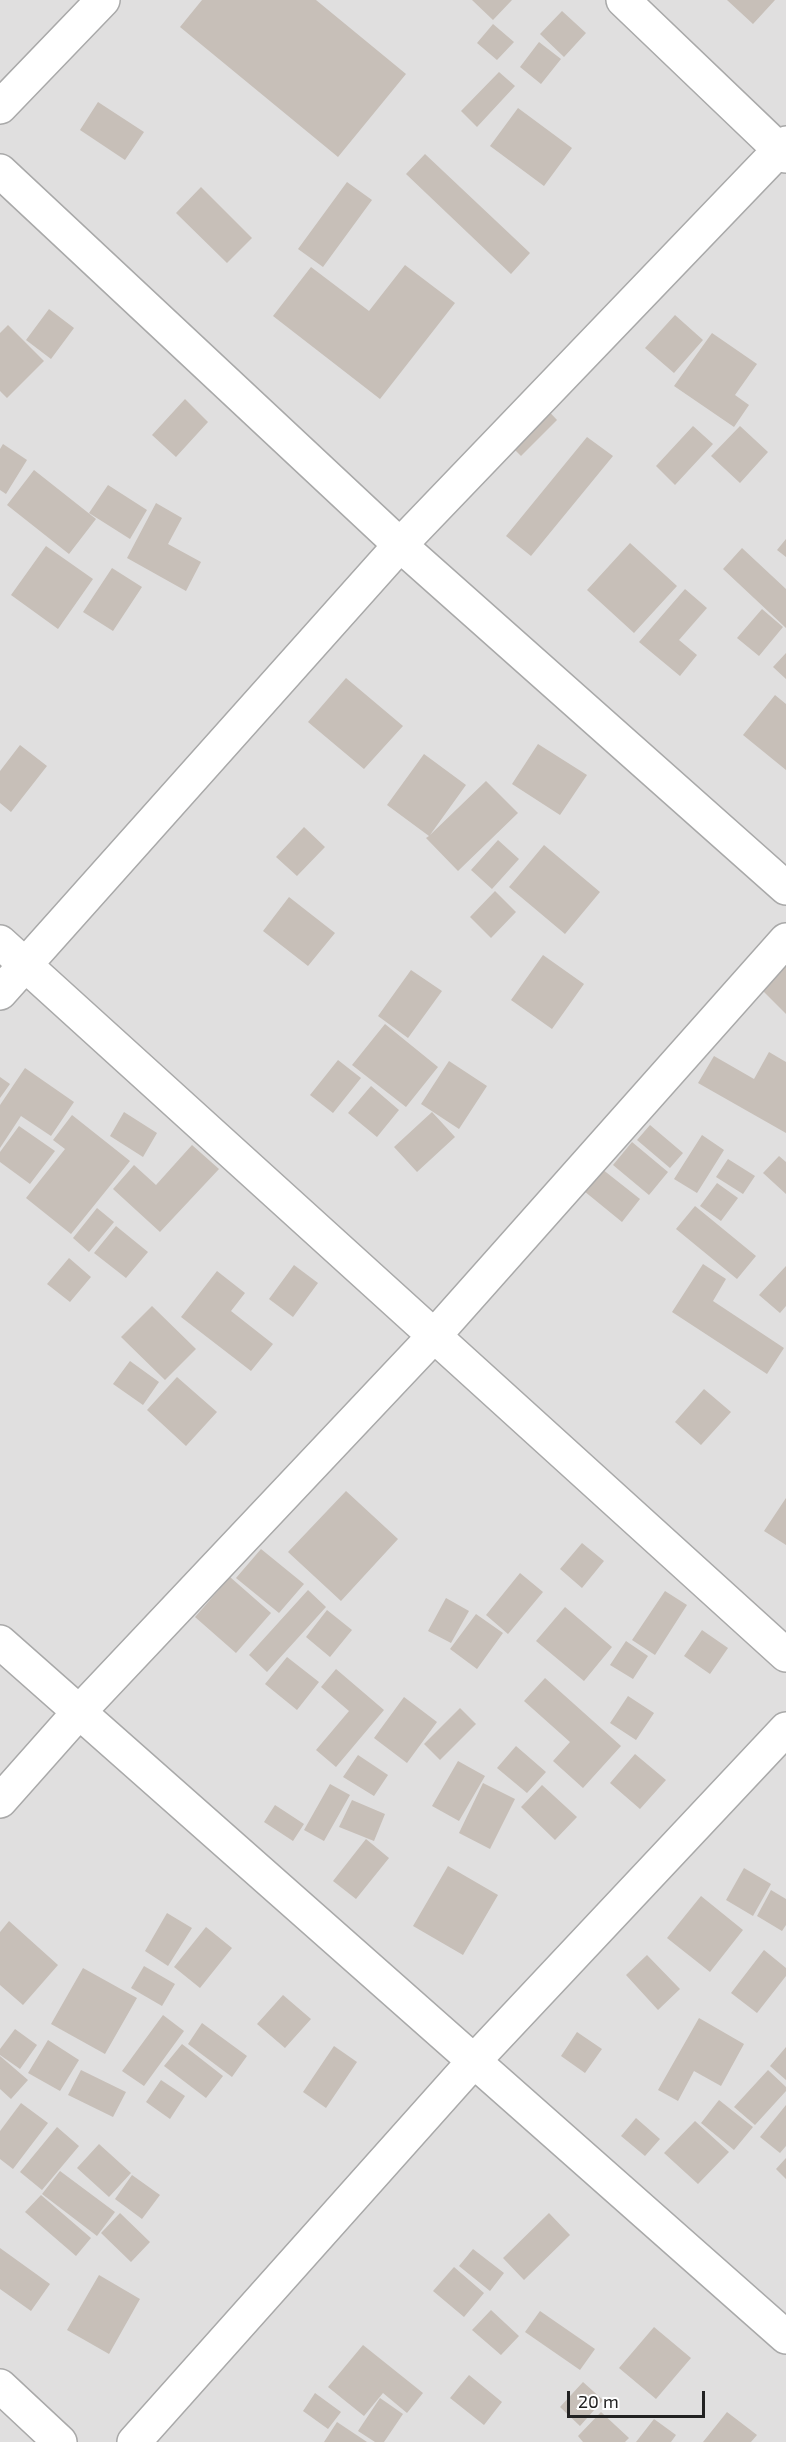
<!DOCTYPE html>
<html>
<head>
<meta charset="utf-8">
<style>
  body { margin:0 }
  #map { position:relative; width:786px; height:2442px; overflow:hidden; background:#f2efe9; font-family:"Exo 2",sans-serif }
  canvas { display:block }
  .scale { position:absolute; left:567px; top:2391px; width:138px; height:27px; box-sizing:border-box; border:3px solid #222; border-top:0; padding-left:8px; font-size:18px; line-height:21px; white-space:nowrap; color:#222; -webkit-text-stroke:4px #fff; paint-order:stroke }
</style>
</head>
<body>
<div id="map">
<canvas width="786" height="2442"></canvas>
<div class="scale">20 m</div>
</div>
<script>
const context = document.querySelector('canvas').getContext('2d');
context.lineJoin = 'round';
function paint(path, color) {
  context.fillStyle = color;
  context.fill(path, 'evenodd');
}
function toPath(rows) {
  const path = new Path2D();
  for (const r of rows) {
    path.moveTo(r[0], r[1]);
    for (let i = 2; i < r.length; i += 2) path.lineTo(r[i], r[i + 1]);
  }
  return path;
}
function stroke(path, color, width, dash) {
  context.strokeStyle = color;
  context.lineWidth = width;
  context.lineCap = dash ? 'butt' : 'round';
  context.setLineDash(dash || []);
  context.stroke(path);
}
paint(toPath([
  [0,0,786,0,786,2442,0,2442]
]), '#e0dfdf');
paint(toPath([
  [202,0,316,0,406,74,338,157,180,27],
  [472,0,512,0,493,20],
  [727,0,775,0,753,24],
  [562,11,586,33,564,57,540,34],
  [493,24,514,42,497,60,477,43],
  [539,42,561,59,541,84,520,67],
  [499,72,515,86,477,127,461,111],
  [98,102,144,132,125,160,80,130],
  [518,108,572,148,544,186,490,146],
  [425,154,530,253,511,274,406,174],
  [347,182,372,200,323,267,298,249],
  [201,187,252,238,227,263,176,213],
  [405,265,455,303,380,399,273,316,311,267,369,311],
  [49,309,74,328,51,359,26,340],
  [675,315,703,340,674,373,645,348],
  [8,325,44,361,7,398,0,391,0,333],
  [712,333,757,364,735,395,749,405,734,427,674,386],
  [185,399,208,422,176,457,152,435],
  [541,403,557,420,521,456,505,440],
  [693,426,713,444,675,485,656,466],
  [740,426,768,452,740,483,711,456],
  [587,437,613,456,531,556,506,536],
  [3,444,27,460,6,494,0,490,0,449],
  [34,470,96,519,69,554,7,505],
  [108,485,147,510,130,539,89,513],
  [156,503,182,518,168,544,201,562,186,591,127,558],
  [786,539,786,557,777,550],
  [630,543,677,586,634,633,587,590],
  [46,546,93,579,58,629,11,595],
  [742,548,786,589,786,628,723,569],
  [112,568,142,587,113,631,83,612],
  [685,589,707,608,679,640,697,655,680,676,639,642],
  [762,609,783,627,759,656,737,638],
  [786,653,786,679,773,667],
  [346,678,403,726,364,769,308,722],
  [775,695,786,704,786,770,743,735],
  [538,744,587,775,560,815,512,784],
  [20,745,47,766,11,812,0,803,0,771],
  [424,754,466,785,430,835,486,781,518,813,458,871,426,838,429,836,387,805],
  [304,827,325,847,297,876,276,857],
  [498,840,519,859,492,889,471,870],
  [544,845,600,892,565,934,509,887],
  [495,891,516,912,491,938,470,917],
  [289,897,335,933,308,966,263,931],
  [786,954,786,1014,756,984],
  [543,955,584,984,552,1029,511,1000],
  [411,970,442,991,408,1038,378,1016],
  [385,1024,438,1067,406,1107,352,1065],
  [769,1052,786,1062,786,1133,698,1083,714,1056,754,1079],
  [338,1060,361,1078,333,1113,310,1095],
  [449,1061,487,1086,459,1129,421,1104],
  [25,1068,74,1102,51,1136,21,1116,0,1148,0,1105],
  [0,1077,10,1084,0,1098],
  [371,1086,399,1110,377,1137,348,1113],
  [124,1112,157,1133,143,1157,110,1136],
  [432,1112,455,1137,417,1172,394,1147],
  [72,1115,130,1161,71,1234,26,1198,65,1149,53,1140],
  [650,1125,683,1153,670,1168,637,1140],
  [19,1126,55,1151,30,1184,0,1162,0,1152],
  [702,1135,724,1150,697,1193,674,1179],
  [632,1142,668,1172,649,1195,613,1165],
  [192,1145,219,1169,160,1232,113,1189,134,1165,156,1185],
  [779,1156,786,1162,786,1194,763,1173],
  [728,1159,755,1176,743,1194,716,1177],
  [602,1169,640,1199,622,1222,584,1191],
  [717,1183,738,1198,721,1221,700,1206],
  [695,1206,756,1256,737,1279,676,1229],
  [97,1208,114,1222,89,1252,73,1238],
  [116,1226,148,1252,126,1278,94,1253],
  [69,1258,91,1277,70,1302,47,1284],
  [703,1264,726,1279,713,1301,784,1348,767,1374,672,1312],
  [294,1265,318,1283,293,1317,269,1299],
  [786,1266,786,1306,780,1313,759,1295],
  [217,1271,245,1293,231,1311,273,1344,251,1371,181,1317],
  [152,1306,196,1349,165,1380,121,1337],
  [130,1361,159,1382,143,1405,113,1384],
  [177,1377,217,1412,186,1446,147,1410],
  [704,1389,731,1412,701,1445,675,1422],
  [346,1491,398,1539,341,1601,288,1552],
  [786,1498,786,1545,764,1531],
  [582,1543,604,1561,582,1588,560,1569],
  [261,1549,304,1584,279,1613,236,1578],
  [520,1573,543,1592,508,1634,486,1615],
  [230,1577,271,1613,236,1653,195,1617],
  [308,1590,326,1607,267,1672,249,1655],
  [665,1591,687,1605,655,1655,632,1640],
  [446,1598,469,1611,451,1643,428,1631],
  [565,1607,612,1647,584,1681,536,1641],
  [327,1610,352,1630,330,1657,306,1637],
  [476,1614,503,1633,477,1669,450,1649],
  [702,1630,728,1648,710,1674,684,1656],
  [626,1641,648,1656,633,1679,610,1665],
  [287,1657,319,1682,297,1710,265,1684],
  [336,1669,384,1710,336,1767,316,1750,349,1711,321,1687],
  [545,1678,621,1746,583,1788,553,1761,570,1742,524,1701],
  [628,1696,654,1713,636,1740,610,1723],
  [404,1697,437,1722,407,1763,374,1738],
  [460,1708,476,1724,440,1760,424,1744],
  [516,1746,546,1772,527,1793,497,1768],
  [635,1754,666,1780,640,1809,610,1783],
  [358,1755,388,1775,374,1796,343,1777],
  [458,1761,485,1776,459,1821,432,1806],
  [483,1783,515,1799,490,1849,459,1833],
  [330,1784,350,1795,324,1841,304,1830],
  [542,1785,577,1817,555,1840,521,1807],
  [352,1800,385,1814,374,1841,339,1827],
  [275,1805,304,1824,293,1841,264,1822],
  [366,1839,389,1858,356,1899,333,1881],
  [448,1866,498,1895,463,1955,413,1926],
  [744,1868,771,1884,753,1916,726,1900],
  [771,1890,786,1899,786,1925,782,1931,757,1916],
  [701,1896,743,1930,710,1972,667,1938],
  [167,1913,192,1928,168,1966,145,1951],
  [9,1921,58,1965,23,2005,0,1985,0,1932],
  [206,1927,232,1948,200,1988,174,1967],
  [764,1950,786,1968,786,1976,757,2013,731,1993],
  [647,1955,680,1989,658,2010,626,1975],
  [144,1966,175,1984,162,2006,131,1988],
  [83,1968,137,1998,105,2054,51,2024],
  [283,1995,311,2019,285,2048,257,2024],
  [163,2015,184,2031,144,2086,122,2071],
  [699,2018,744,2044,721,2086,694,2071,678,2101,658,2090],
  [202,2023,247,2056,232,2077,188,2044],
  [15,2029,37,2045,20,2069,0,2055,0,2049],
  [577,2032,602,2049,585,2073,561,2056],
  [48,2040,79,2060,60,2091,28,2073],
  [182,2044,223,2076,206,2098,164,2066],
  [334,2046,357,2062,326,2108,303,2092],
  [786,2047,786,2080,770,2066],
  [0,2056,28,2080,11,2099,0,2089],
  [81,2070,126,2092,113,2117,68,2095],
  [768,2070,786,2087,786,2091,755,2125,734,2107],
  [161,2080,185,2096,170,2119,146,2102],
  [719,2100,753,2127,734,2150,701,2123],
  [21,2103,48,2123,13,2169,0,2159,0,2131],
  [786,2105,786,2146,780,2153,760,2137],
  [636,2118,660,2139,645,2156,621,2136],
  [695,2121,729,2152,698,2184,664,2153],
  [57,2127,79,2146,42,2190,20,2172],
  [99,2144,131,2173,109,2197,77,2168],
  [786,2158,786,2179,776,2169],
  [60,2171,115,2212,97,2236,42,2194],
  [132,2175,160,2195,142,2219,115,2199],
  [41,2195,91,2238,76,2256,25,2212],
  [120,2213,150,2242,131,2262,101,2233],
  [549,2213,570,2235,524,2280,503,2258],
  [0,2248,50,2284,31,2311,0,2289],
  [473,2249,504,2273,490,2291,459,2266],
  [454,2267,484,2293,464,2317,433,2291],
  [99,2275,140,2299,109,2354,67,2330],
  [491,2310,519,2336,501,2355,472,2330],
  [540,2311,595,2349,580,2370,525,2332],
  [654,2327,691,2358,656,2399,619,2368],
  [363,2345,423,2393,407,2413,383,2393,364,2416,328,2387],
  [469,2375,502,2402,484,2425,450,2398],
  [583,2382,603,2400,580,2426,560,2407],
  [315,2393,341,2412,328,2429,303,2411],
  [380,2398,403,2414,384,2442,375,2442,358,2431],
  [601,2412,629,2438,625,2442,583,2442,578,2436],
  [727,2412,757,2435,751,2442,703,2442],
  [654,2419,676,2435,671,2442,636,2442],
  [337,2422,367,2442,324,2442]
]), '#c7bfb8');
const street = toPath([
  [623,0,786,156],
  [0,107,103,0],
  [0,171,400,545,786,888],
  [0,942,786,1655],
  [0,993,400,545,786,143],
  [0,1642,786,2337],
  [0,1801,79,1712,434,1336,786,940],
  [0,2386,60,2442],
  [134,2442,474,2061,786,1729]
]);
stroke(street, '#a9a9a9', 36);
stroke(street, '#fff', 33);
</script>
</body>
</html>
